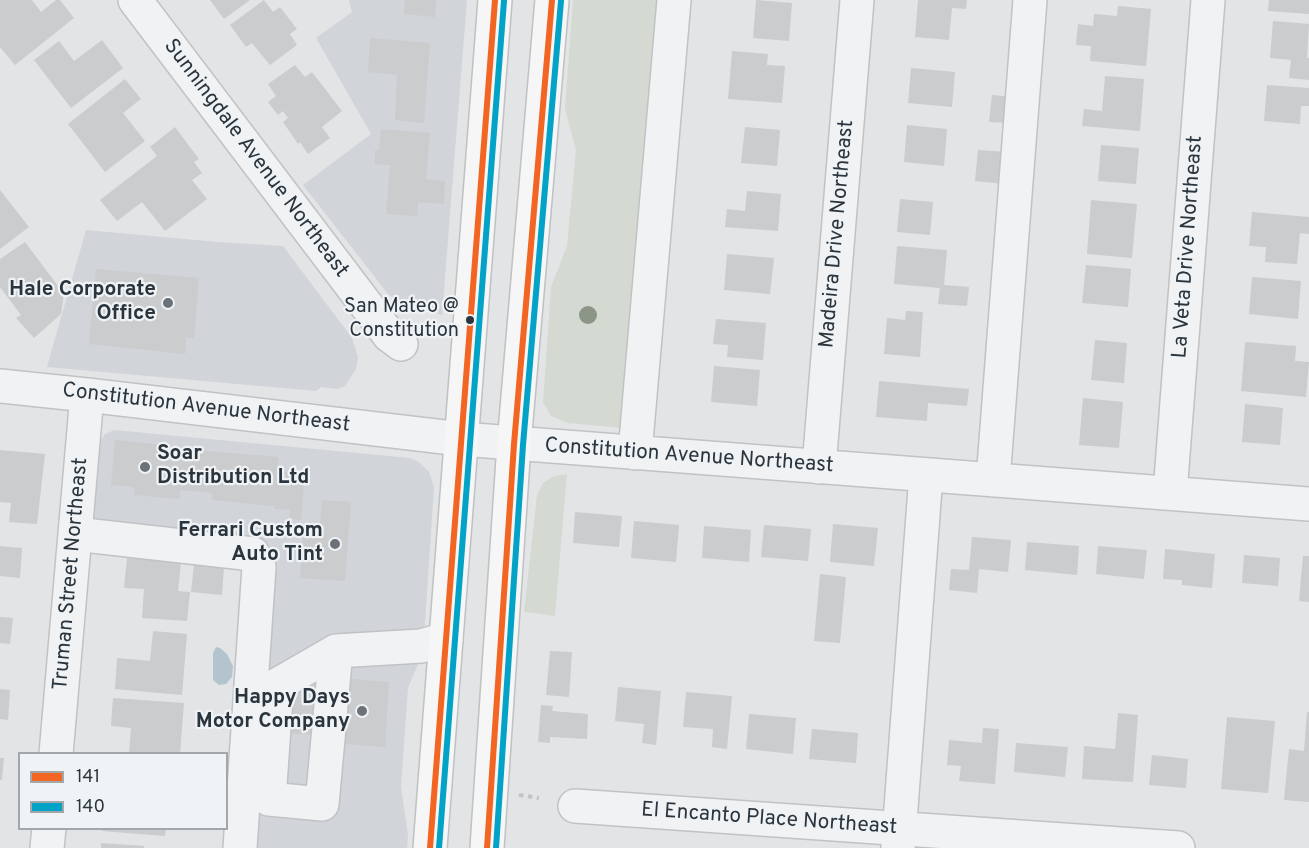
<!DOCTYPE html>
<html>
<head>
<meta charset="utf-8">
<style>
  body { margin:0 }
  #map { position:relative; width:1309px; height:848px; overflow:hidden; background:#e2e4e6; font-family:Overpass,sans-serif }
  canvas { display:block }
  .legend { position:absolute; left:18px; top:752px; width:210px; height:78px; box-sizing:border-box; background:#f0f3f5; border:2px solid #a1a7ab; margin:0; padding:8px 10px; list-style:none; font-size:18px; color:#2b353d }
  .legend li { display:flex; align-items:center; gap:12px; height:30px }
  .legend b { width:30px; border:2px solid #a1a7ab }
</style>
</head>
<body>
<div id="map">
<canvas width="1309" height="848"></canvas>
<ul class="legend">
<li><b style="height:8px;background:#f26522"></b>141</li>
<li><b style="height:8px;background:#02a3c7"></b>140</li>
</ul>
</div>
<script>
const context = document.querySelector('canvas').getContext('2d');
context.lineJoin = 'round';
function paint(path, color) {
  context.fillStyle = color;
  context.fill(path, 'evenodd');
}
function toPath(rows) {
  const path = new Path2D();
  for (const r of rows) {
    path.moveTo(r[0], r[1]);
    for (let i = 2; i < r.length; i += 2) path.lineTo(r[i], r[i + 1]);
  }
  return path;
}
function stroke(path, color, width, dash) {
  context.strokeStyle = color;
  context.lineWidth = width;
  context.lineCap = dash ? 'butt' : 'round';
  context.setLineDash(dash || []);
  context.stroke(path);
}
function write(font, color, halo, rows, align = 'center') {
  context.font = font + ' Overpass,sans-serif';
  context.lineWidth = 4.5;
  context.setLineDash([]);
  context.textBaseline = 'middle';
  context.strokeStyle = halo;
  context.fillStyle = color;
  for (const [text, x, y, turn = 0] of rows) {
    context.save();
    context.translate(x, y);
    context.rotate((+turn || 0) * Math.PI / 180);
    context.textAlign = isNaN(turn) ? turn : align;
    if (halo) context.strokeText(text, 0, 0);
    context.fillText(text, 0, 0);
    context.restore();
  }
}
paint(toPath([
  [349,0,467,0,442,315,397,301,388,294,303,185,371,134,316,38,352,12],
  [86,230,218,242,283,246,352,338,358,357,356,369,345,386,338,389,321,387,316,391,47,367],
  [114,430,410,458,419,462,429,472,434,487,423,652,408,688,401,787,408,835,407,848,229,848,249,577,237,565,90,550,101,440,105,434]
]), '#d1d4d9');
paint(toPath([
  [573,0,667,0,634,429,568,423,551,416,543,402,551,287,567,246,576,150,565,109],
  [567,474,555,616,524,612,537,495,543,483,554,476]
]), '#d4dad2');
paint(toPath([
  [216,647,220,648,227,654,233,666,232,677,226,684,219,685,213,680,213,653]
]), '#b3c4ce');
paint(toPath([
  [0,0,32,0,41,12,56,0,60,0,74,18,15,65,0,47],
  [210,0,250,0,224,19],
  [264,0,273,12,280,7,297,29,290,34,297,45,270,65,252,43,246,47,230,25],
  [405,0,436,0,435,17,404,14],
  [756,0,792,3,789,41,753,38],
  [918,0,967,0,966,9,952,8,949,40,915,37],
  [1269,0,1309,0,1309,14,1268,11],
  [1118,6,1151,9,1146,66,1090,61,1091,46,1076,45,1078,24,1093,26,1094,14,1117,16],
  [1273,21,1309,24,1307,58,1309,58,1309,80,1289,78,1291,60,1270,58],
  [370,38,430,43,424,123,395,120,397,75,368,72],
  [102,40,123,68,71,108,34,60,59,41,74,61],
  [732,51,768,54,767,65,785,66,782,103,728,99],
  [295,65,305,77,312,72,342,111,322,127,330,138,308,154,300,142,298,144,283,122,288,118,283,111,278,115,268,102,276,96,268,84],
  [911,68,955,72,952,107,908,103],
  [1105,76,1144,79,1140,131,1082,126,1084,109,1102,111],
  [125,79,141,99,123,113,145,141,105,172,68,124],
  [1267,85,1309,88,1309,106,1301,106,1300,124,1264,121],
  [992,95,1014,97,1012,123,989,122],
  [907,125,947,129,944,166,904,162],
  [175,127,199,159,194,162,202,173,192,180,207,199,165,231,142,202,117,221,100,200,157,156,150,147],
  [745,127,780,130,777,166,741,163],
  [381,129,430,133,426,179,445,181,444,204,418,202,417,216,386,214,390,165,375,164,375,150,379,150],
  [1101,145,1139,148,1136,184,1098,181],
  [978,150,1007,152,1005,184,975,181],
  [0,190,29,227,0,249],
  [747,191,781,194,778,231,725,227,727,209,745,211],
  [900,199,933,202,930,235,897,232],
  [1091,200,1137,204,1132,258,1087,254],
  [1252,212,1309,217,1309,234,1300,233,1297,264,1265,262,1266,247,1249,246],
  [25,242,64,294,61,314,34,338,16,318,21,315,0,287,0,259],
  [897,246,947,250,944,285,969,287,967,306,938,304,940,288,894,284],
  [727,254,774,258,770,294,724,290],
  [1086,265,1131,269,1128,307,1082,303],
  [96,269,199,278,194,338,186,338,185,354,89,344],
  [1252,277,1301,281,1298,319,1249,314],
  [906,311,923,312,920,357,884,354,887,318,905,320],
  [716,319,766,323,763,360,727,357,728,345,713,344],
  [1095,340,1127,343,1124,383,1091,380],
  [1245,342,1296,346,1295,361,1309,362,1306,397,1241,391],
  [714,366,760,370,757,406,711,402],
  [879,381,969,389,967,406,928,403,927,421,876,417],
  [1083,398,1123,402,1119,448,1079,445],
  [1245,404,1283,408,1280,445,1242,442],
  [115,440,184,447,183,449,279,457,277,471,305,473,301,520,289,519,290,510,274,509,275,506,212,500,213,493,180,490,179,499,134,495,134,487,111,485],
  [0,450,45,454,37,524,9,522,11,503,0,502],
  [322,500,351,502,345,581,300,578,304,524,320,525],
  [575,512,622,516,619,547,573,543],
  [634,521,679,525,676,562,631,558],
  [833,524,878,528,874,566,830,562],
  [764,525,811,529,808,561,761,557],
  [704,526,751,530,749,562,702,558],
  [972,537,1011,540,1008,572,979,569,977,593,949,590,951,569,969,570],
  [1027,542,1079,546,1077,575,1025,570],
  [0,546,22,548,20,578,0,576],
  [1098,546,1147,550,1144,579,1096,574],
  [1165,549,1215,554,1212,588,1182,585,1182,580,1163,579],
  [1244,555,1280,558,1278,586,1242,583],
  [1303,556,1309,556,1309,602,1299,601],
  [127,558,181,562,178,591,190,592,187,621,142,618,144,589,124,588],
  [194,564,224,567,222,595,191,592],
  [820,574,846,577,840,643,814,641],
  [0,617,13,618,10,644,0,643],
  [153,631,187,634,182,695,115,689,117,658,150,661],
  [550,651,572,652,569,697,546,695],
  [338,678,389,682,385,747,333,743],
  [289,683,322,685,318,735,285,733],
  [618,687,661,691,656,745,642,743,644,724,615,721],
  [0,689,10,690,8,720,0,719],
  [686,692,732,696,727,749,712,747,713,729,683,727],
  [113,698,184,703,180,754,129,754,131,728,111,726],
  [541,705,553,706,552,711,588,714,587,739,550,737,550,743,538,742],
  [1307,712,1309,712,1309,802,1284,800,1289,749,1304,751],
  [1118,713,1138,715,1133,782,1082,779,1084,746,1115,749],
  [749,714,796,718,793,754,746,749],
  [1227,717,1275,721,1268,793,1221,789],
  [983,728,999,729,995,784,959,781,961,766,947,765,949,740,982,743],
  [812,729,858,733,856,763,809,759],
  [1016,743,1068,747,1065,777,1014,772],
  [1152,755,1188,759,1186,788,1149,785],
  [0,758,4,758,2,780,0,780],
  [103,828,166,828,165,836,102,831],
  [101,843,144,846,144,848,101,848]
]), '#caccce');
const minor = toPath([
  [135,0,389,335,401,344],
  [0,386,87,395,461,439,1309,504],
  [635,453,674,0],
  [819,467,857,0],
  [993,480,1030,0],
  [1170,493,1208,0],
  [75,534,253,554,259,567,240,848],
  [336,651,277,685,269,799,322,804,336,651,421,646,446,639],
  [56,754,87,395],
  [575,806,1178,848],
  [47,848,49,828],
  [898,848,926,475]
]);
const major = toPath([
  [430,848,495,0],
  [487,848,514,444,552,0]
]);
stroke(minor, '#c0c2c4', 36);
stroke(major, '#bfc1c3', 36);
stroke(toPath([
  [519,795,539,798]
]), '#c2c5c6', 4, [4.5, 4.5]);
stroke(minor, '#f1f2f3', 33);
stroke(major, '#f6f6f6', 33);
stroke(toPath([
  [430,848,495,0],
  [487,848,514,444,552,0]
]), '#f26522', 6);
stroke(toPath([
  [439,848,504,1],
  [496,848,523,445,561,1]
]), '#02a3c7', 6);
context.fillStyle = '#8c9687';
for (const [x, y] of [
  [588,315]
]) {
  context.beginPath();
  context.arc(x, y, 9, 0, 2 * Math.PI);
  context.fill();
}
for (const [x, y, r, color] of [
  [168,303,6,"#6b7278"],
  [470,320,5,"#2b353d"],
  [145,467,6,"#6b7278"],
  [335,544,6,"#6b7278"],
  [362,711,6,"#6b7278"]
]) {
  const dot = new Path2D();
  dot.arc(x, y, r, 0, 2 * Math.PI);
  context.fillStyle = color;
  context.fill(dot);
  stroke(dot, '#f0f3f5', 2);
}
write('20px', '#2b353d', '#f0f3f5', [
  ["San Mateo @",459,308],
  ["Constitution",459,332]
], 'right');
write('21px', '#2b353d', '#f0f3f5', [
  ["Sunningdale Avenue Northeast",255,159,53],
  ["Madeira Drive Northeast",838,234,-85],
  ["La Veta Drive Northeast",1189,247,-86],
  ["Constitution Avenue Northeast",206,409,7],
  ["Constitution Avenue Northeast",689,457,4],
  ["Truman Street Northeast",72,574,-85],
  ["El Encanto Place Northeast",769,820,4]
]);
write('bold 21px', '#2b353d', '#f0f3f5', [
  ["Hale Corporate",156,291],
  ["Office",156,315],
  ["Soar",157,455,"left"],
  ["Distribution Ltd",157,479,"left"],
  ["Ferrari Custom",323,532],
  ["Auto Tint",323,556],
  ["Happy Days",350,699],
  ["Motor Company",350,723]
], 'right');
</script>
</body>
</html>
